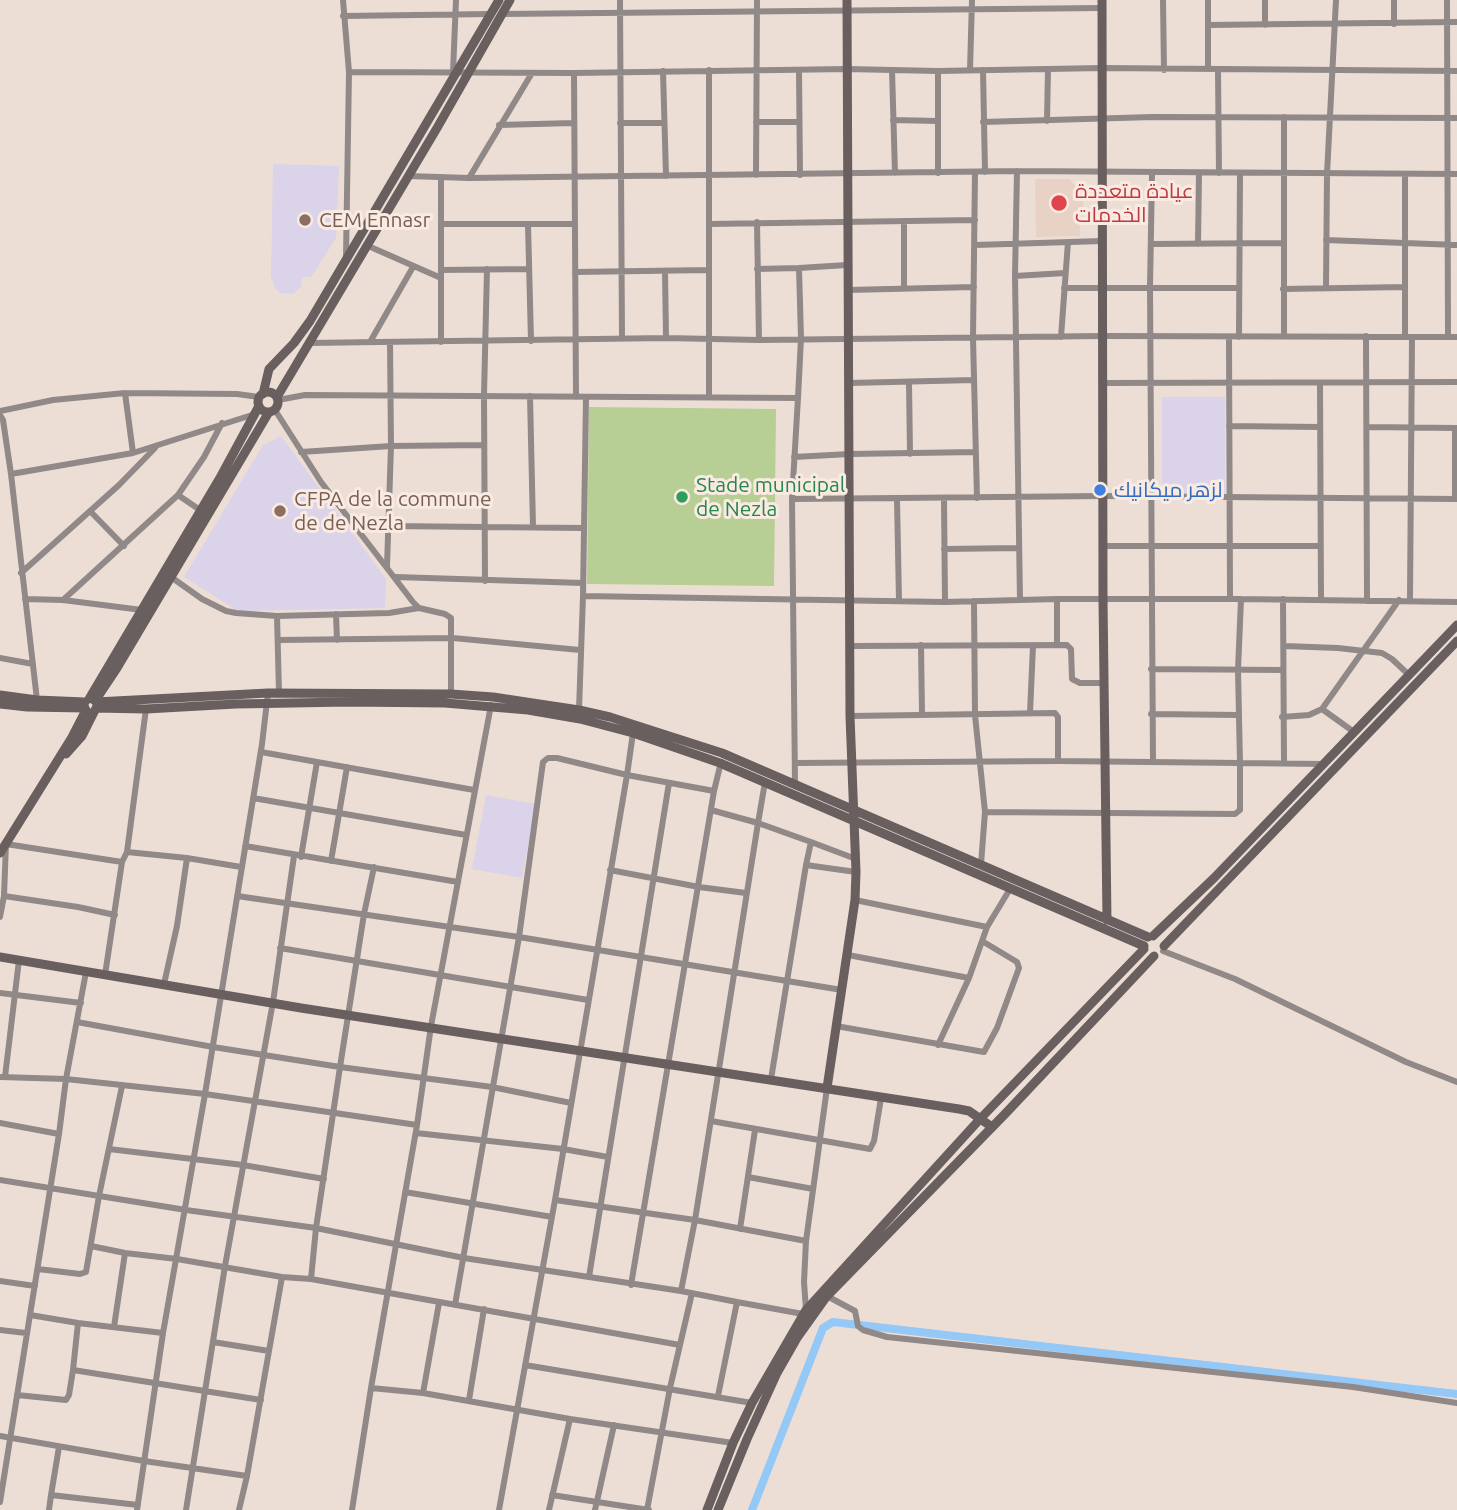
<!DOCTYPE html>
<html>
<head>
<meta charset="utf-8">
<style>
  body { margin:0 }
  canvas { display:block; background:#ecded5 }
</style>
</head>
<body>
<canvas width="1457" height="1510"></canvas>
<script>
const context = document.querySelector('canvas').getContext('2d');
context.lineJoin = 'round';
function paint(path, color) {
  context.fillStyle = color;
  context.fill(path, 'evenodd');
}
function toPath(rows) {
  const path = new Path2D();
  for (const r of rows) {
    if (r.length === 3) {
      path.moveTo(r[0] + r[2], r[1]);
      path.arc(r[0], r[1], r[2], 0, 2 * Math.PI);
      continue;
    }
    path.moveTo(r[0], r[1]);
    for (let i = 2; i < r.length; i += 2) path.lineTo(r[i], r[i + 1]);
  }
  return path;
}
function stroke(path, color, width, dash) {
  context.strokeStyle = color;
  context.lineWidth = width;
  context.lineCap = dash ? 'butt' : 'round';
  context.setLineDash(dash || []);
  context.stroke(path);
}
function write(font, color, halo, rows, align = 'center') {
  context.font = font + ' Ubuntu,Cairo,sans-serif';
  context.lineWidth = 6;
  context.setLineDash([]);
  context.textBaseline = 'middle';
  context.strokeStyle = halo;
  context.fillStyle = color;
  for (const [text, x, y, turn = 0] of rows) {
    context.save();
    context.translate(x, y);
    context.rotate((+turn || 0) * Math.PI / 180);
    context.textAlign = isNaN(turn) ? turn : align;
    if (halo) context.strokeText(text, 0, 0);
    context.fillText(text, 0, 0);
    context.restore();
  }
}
paint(toPath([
  [1035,179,1069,179,1083,194,1083,213,1079,213,1080,236,1036,237]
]), '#e7d2c5');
paint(toPath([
  [273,164,339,166,336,238,311,277,302,277,301,287,293,294,280,293,275,288,271,277],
  [1162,397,1225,397,1225,495,1162,495],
  [281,436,386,579,385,608,238,611,184,577,263,445],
  [486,795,536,804,522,878,472,869]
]), '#dad3e9');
paint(toPath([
  [589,407,776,409,774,586,587,584]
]), '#b7cf94');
stroke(toPath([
  [752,1510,823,1328,833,1322,1457,1394]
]), '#94c8f6', 8);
stroke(toPath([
  [343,0,349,72,346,256],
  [620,0,622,338],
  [1163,0,1164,70],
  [1208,0,1208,69],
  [1394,0,1394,24],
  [1447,0,1448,337],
  [502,14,1102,8],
  [343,16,491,14],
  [1208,25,1457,22],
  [1265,25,1265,0],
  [799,70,800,175],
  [892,70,895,173],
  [970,70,972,0],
  [983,70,985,172],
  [1218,70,1219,173],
  [663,71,666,176],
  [349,72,574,73,847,69,938,71,1102,68,1457,71],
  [453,72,456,0],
  [574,73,576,397],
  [893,120,938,121],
  [1047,121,1048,69],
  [756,122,799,122],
  [983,122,1153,117,1457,118],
  [620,123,664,123],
  [499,125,573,123],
  [1017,171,1015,276,1020,600],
  [975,172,973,338,977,498],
  [938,173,938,71],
  [1152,174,1150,287,1153,761],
  [756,175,757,0],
  [408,176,469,178,1017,171,1457,174],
  [441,177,441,224],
  [469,178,532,73],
  [757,222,759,340],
  [528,224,531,341],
  [709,224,975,220],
  [1326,240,1457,245],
  [1151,244,1283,243],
  [1198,244,1199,173],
  [366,245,441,278],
  [975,245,1102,241],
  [799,268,847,265],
  [757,269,799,268,801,338,798,398],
  [441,270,529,269],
  [665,271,666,338],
  [575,272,709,270],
  [1015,276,1065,273],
  [904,288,904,221],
  [1064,288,1239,288],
  [1326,288,1327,174,1336,0],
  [1283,289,1405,287],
  [848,290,974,287],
  [1284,336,1284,117],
  [1366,336,1367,601],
  [1061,337,1068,242],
  [1229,337,1230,599],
  [1239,337,1240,173],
  [1405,337,1405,174],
  [370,342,413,267],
  [390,342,391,446,484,445],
  [441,342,441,224,574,224],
  [308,343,666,338,759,340,1102,336,1457,337],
  [909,382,910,454],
  [849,383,974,380],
  [1103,383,1457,382],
  [1320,383,1321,599],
  [125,393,133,453],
  [530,396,533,527],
  [586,397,583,596,945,602,1057,599,1241,599,1457,602],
  [709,397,709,70],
  [278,400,305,395,798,398,792,499,795,785],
  [275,410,321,482,413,602,419,608,445,614,451,618,451,694],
  [0,411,53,400,125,393,237,394,259,397],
  [0,415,3,420,11,474,37,700],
  [1229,426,1320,427],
  [1367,427,1457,428],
  [1455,428,1455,499],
  [301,452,391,446,387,566],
  [794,457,850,454,976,452],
  [11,474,133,453,255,414],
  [178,495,200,510],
  [792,499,1104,496,1457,499],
  [897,499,899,601],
  [944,499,945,602],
  [90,511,124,546],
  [388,526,583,528],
  [1103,546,1320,546],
  [944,549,1019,548],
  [21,573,119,485,155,448],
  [171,577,202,599,226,611,236,613,277,616,389,613,419,608],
  [396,577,583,583],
  [485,581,484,395,487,269],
  [25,599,63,600,142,610],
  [1057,599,1057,645],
  [1283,599,1284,763],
  [63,600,178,495,204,457,222,423],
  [1410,600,1412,337],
  [974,601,975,715,985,812,1235,814,1240,810,1240,763,1323,764],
  [336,614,337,640],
  [277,616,279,693],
  [278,640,453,638,580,650],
  [921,645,922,715],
  [851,646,1067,645,1071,649,1072,679,1080,683,1105,683],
  [1284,646,1338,648,1382,653,1392,659,1409,675],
  [0,658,33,664],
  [1151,669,1283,670],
  [1322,709,1399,600],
  [579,710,583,596],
  [1030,713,1033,646],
  [1151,714,1239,715],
  [850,716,1055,713,1058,717,1058,761],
  [1282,717,1309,715,1322,709,1354,732],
  [261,752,474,790],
  [796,763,1058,761,1240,763,1238,670,1241,599],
  [714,791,721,762],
  [253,798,466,835],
  [711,810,758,823,765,782],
  [811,842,856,859],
  [245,846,458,882],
  [127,852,187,858],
  [301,857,317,762],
  [331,861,347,767],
  [981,864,985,812],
  [610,870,699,887,746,893],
  [4,896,6,844,122,862],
  [237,896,519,937,842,990],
  [855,900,987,927,969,978,938,1045],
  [0,917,4,896,78,907,115,915],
  [987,927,1010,889],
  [280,948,588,1000],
  [1163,951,1235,979,1406,1062,1457,1082],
  [848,955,969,978],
  [105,975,122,862,127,852,146,709],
  [164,984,177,926,187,858,241,867],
  [0,993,81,1003],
  [77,1022,213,1047,340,1067,492,1087,571,1103],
  [836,1026,984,1052,997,1028,1019,968,1017,962,982,941],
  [0,1077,66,1079,205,1094,417,1125],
  [5,1077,19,960],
  [771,1079,806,865],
  [711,1121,870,1149,874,1141,881,1098],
  [0,1123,59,1134],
  [416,1133,563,1149,608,1157],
  [109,1149,243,1165,324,1179],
  [748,1177,813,1189],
  [0,1180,186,1210,316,1228,464,1258,681,1291,737,1302,718,1396],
  [405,1192,552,1217],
  [555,1200,695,1220,758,823,811,842,806,865,856,872],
  [740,1229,755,1130],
  [91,1246,125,1253,177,1259,282,1277,311,1279,680,1345],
  [38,1269,80,1274,86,1272,99,1196,122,1086],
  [589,1277,669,783],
  [311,1279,316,1228,340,1067,364,914,374,867],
  [0,1281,35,1286],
  [681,1291,695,1220,806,1241,827,1088],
  [825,1295,855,1311,858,1326,863,1330,887,1337,1353,1387,1457,1403],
  [737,1302,803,1314],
  [455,1305,519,937,543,762,548,758,557,758,627,775,633,733],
  [806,1310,804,1282,806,1241],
  [30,1315,78,1323,163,1333],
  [78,1323,73,1370,261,1400],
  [114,1327,125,1253],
  [0,1330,26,1333],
  [213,1342,269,1351],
  [525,1365,752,1403],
  [371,1388,423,1393,570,1419,733,1443],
  [423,1393,439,1303],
  [17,1395,66,1400,69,1395,73,1370],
  [469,1400,484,1309],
  [0,1436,144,1461,247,1476],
  [59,1447,51,1495,138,1505],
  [552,1495,649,1510],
  [0,1502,59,1134,66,1079,86,972],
  [49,1510,51,1495],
  [137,1510,163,1333,205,1094,262,744,268,693],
  [186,1510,225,1266,273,1002,294,856],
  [239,1510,247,1476,282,1277],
  [352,1510,371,1388,417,1125,431,1026,491,705],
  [499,1510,555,1200,627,775,714,791,631,1285],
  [549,1510,570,1419],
  [595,1510,614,1425],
  [647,1510,670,1388,692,1293]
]), '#908988', 6);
stroke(toPath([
  [1102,0,1103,599,1107,920],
  [268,402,10],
  [263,394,269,369,294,343,310,321,499,0],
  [277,397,437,128,510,0],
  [0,695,37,700,85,702],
  [89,699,221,476,259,406],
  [95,701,117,668,269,412],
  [96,702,268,693,451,694,493,697,579,710,610,717,722,753,1148,937],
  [0,704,27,707,85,708],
  [96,708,146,709,236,704,348,702,445,703,528,710,580,719,633,733,720,763,1144,946],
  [66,754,82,736,95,710],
  [0,853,71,739,86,710],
  [1153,936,1214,878,1457,625],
  [1164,946,1457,641],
  [0,957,301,1008,959,1109,969,1111,992,1127],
  [827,1088,855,900,856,872,850,716,847,0],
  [707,1510,733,1443,752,1403,806,1310,980,1119,1144,949],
  [718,1510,747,1439,777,1373,797,1338,827,1296,1005,1114,1154,956]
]), '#695f5f', 9);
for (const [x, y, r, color] of [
  [1059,203,9,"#e0444e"],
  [305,220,7,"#8d6e63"],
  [1100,490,7,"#3f7fe0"],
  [682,497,7,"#2e9e5b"],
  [280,511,7,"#8d6e63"]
]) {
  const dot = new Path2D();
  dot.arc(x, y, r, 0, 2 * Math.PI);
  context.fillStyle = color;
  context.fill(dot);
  stroke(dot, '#faebe2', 2.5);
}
write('21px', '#be3a42', '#faebe2', [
  ["عيادة متعددة",1075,191],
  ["الخدمات",1075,215]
], 'left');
write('21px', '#785e54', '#faebe2', [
  ["CEM Ennasr",319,220],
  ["CFPA de la commune",294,499],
  ["de de Nezla",294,523]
], 'left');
write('21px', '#27864d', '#faebe2', [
  ["Stade municipal",696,485],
  ["de Nezla",696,509]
], 'left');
write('21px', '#366cbe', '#faebe2', [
  ["لزهر ميكانيك",1114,490]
], 'left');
</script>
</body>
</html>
